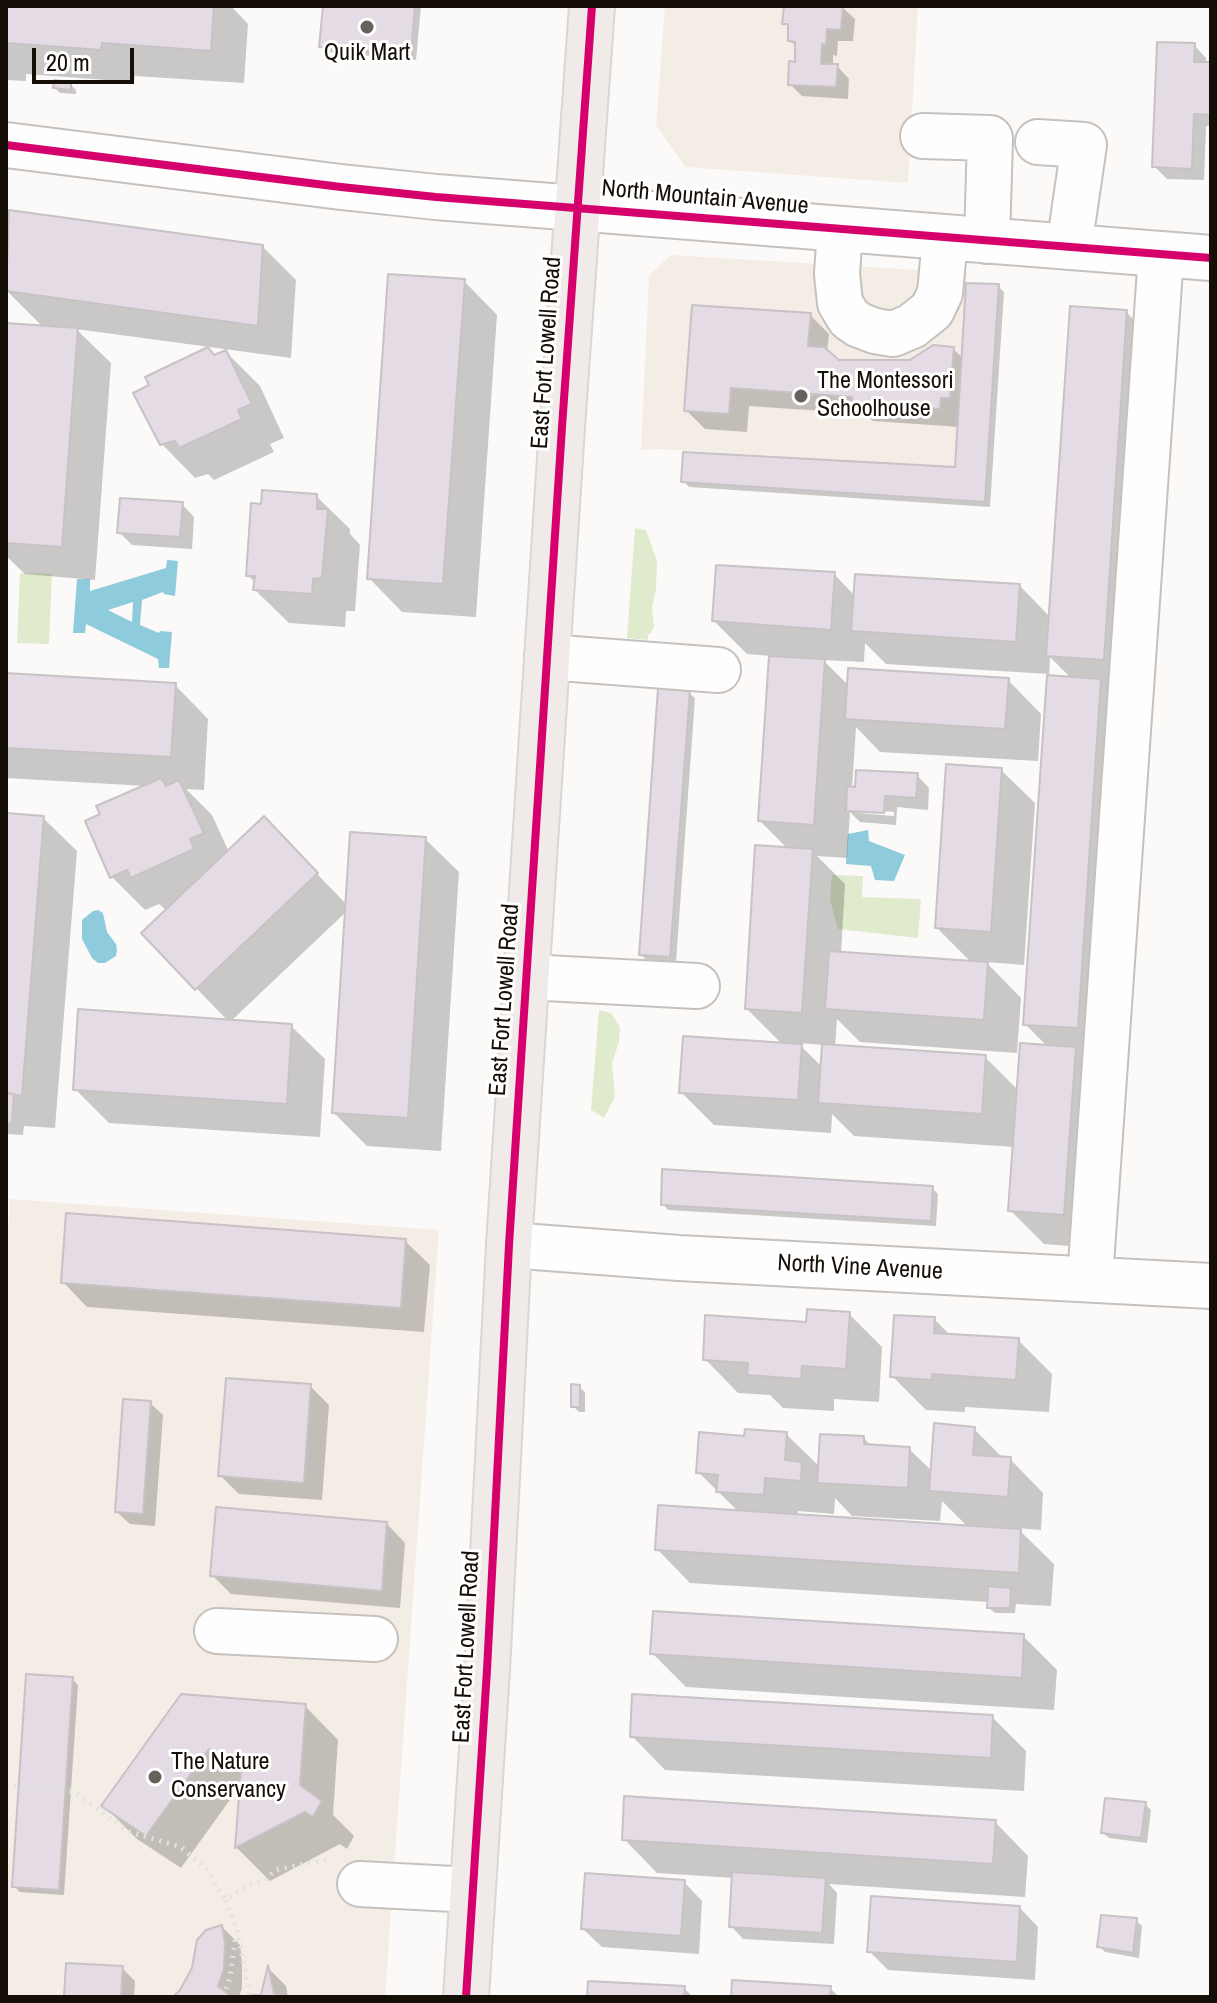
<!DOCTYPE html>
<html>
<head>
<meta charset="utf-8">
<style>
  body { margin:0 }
  #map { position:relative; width:1217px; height:2003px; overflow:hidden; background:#fcfaf8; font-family:"Archivo Narrow",sans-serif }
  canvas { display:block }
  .frame { position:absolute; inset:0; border:8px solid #160f07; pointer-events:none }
  .scale { position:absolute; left:32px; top:48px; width:102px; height:36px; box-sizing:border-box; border:4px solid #160f07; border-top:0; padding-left:10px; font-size:24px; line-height:28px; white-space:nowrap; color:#160f07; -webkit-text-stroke:6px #fff; paint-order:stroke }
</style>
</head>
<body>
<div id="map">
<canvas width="1217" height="2003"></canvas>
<div class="frame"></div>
<div class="scale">20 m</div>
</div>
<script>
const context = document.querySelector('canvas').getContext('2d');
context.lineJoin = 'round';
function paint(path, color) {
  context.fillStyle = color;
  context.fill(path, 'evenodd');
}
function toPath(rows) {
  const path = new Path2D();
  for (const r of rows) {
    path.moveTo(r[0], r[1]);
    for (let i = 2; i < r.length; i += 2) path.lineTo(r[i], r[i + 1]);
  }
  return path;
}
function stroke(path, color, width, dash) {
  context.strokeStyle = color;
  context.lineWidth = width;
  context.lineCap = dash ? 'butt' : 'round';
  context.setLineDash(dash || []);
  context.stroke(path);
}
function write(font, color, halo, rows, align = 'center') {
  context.font = font + ' "Archivo Narrow",sans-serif';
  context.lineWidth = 6;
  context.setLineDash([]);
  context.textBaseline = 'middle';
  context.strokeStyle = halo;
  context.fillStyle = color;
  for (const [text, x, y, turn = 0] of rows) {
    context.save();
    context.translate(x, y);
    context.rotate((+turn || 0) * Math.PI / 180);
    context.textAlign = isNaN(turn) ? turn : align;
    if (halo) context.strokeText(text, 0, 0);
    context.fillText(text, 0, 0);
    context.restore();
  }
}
paint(toPath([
  [665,6,918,6,908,183,685,167,656,125],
  [671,255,967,273,955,467,658,449,641,450,649,275],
  [10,1199,439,1230,385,1997,6,1997,6,1260]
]), '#f4ede6');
paint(toPath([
  [635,528,646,530,657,561,656,590,652,608,654,627,650,634,648,634,648,640,627,638],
  [20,573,52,574,49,644,17,643],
  [832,875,863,876,862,897,921,899,918,938,838,929,830,900],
  [599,1010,611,1013,620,1027,619,1042,612,1063,615,1097,604,1118,591,1110]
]), '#e0ebcd');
paint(toPath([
  [167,560,178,561,175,596,164,594,163,592,142,600,140,625,159,633,160,631,172,632,169,668,159,668,158,659,86,624,85,633,73,633,77,579,90,579,90,591,166,568],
  [133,602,132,622,108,610],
  [868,830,869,841,905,855,894,881,875,880,871,866,846,864,848,834],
  [98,910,103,913,107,932,116,944,117,950,116,956,105,963,98,963,92,958,82,939,82,920,93,911]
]), '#8dcbdd');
paint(toPath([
  [6,6,231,6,248,24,244,83,135,76,134,82,26,74,26,81,6,80],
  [325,6,421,6,416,60,327,52,322,47],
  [786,6,842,7,855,19,853,41,838,41,837,56,833,55,833,66,837,66,849,79,848,99,802,96,790,84,797,64,797,48,790,40,790,28,785,23],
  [1194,45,1206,58,1206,64,1211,64,1211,126,1206,126,1204,180,1167,179,1154,166],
  [70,84,76,90,76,94,60,93,55,88],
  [11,212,263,247,296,280,291,358,76,329,111,363,95,580,25,574,6,556,6,334,43,327,6,290],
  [464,281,497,315,476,617,402,612,369,578],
  [998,286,1004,292,990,507,689,487,683,481,957,470,960,427,873,421,866,414,749,406,747,432,705,429,686,410,810,315,829,334,827,353,838,362,910,362,953,349,964,359],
  [1126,312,1160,346,1097,1248,1044,1244,1010,1210,1015,1147,854,1136,832,1114,831,1133,714,1125,681,1092,783,1045,747,1009,788,849,760,821,771,656,747,654,714,621,834,574,855,596,1020,586,1051,618],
  [865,643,886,664,1049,674,1025,1024,1048,1047,1019,1091,985,1057,835,1047,837,1019,860,1042,1017,1053,1021,998,986,962,1024,965,1035,803,1001,770,937,928,972,963,841,954,845,884,817,856,847,858,850,812,860,822,896,825,897,807,928,810,929,788,917,775,852,789,856,727,880,752,1038,761,1041,714,1008,680,849,686,823,660,864,662],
  [1050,657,1072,679,1049,678],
  [858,809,894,812,894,816,858,813],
  [798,1043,824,1045,823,1068],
  [226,352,260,386,284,438,270,444,274,452,214,480,208,474,195,478,162,444,215,356],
  [316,496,350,529,350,534,360,545,355,611,346,611,345,627,289,623,255,590,256,583,248,576,263,506],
  [182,504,194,517,192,549,132,545,119,532],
  [6,675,175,685,208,719,204,790,186,789,212,815,229,852,297,853,347,905,425,839,459,872,441,1151,367,1146,334,1113,347,911,230,1022,291,1026,325,1059,320,1137,109,1123,75,1089,229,1022,143,933,167,911,159,904,145,910,112,877,146,786,6,778],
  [689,693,695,698,676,962,646,960,641,954],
  [6,815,43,818,77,851,55,1128,24,1126,23,1135,6,1134],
  [932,1188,938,1194,936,1226,668,1210,663,1204],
  [405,1241,430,1265,424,1332,87,1307,63,1282],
  [849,1314,882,1347,879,1402,834,1399,834,1411,783,1408,770,1395,738,1393,705,1359,808,1324],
  [934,1319,951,1336,1018,1340,1052,1374,1049,1412,965,1407,965,1412,926,1410,892,1376],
  [310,1386,329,1405,322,1500,239,1494,220,1475],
  [579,1387,585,1392,585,1412,579,1412,573,1406],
  [150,1403,163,1415,155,1526,130,1524,117,1512],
  [974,1429,1004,1459,1010,1459,1043,1493,1041,1530,1017,1528,1054,1564,1051,1606,1016,1604,1015,1613,995,1613,989,1608,989,1602,690,1583,657,1549,740,1513,698,1472,746,1438,786,1434,820,1467,864,1438,871,1446,909,1449,933,1472],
  [835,1498,852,1516,940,1521,942,1501,968,1527,798,1516,798,1511,834,1514],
  [387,1524,405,1543,400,1608,231,1594,212,1575],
  [1023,1636,1057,1670,1054,1710,686,1687,652,1653],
  [72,1679,78,1685,64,1895,20,1892,14,1886],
  [182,1697,305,1706,338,1740,333,1815,354,1836,347,1849,340,1844,270,1881,237,1848,242,1783,181,1868,137,1839,103,1805],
  [992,1717,1026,1751,1024,1791,665,1770,632,1736],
  [1145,1804,1151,1810,1147,1843,1109,1838,1103,1833],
  [995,1822,1028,1856,1025,1897,829,1884,837,1893,834,1944,743,1939,731,1926,734,1878,657,1873,624,1839],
  [684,1882,702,1901,699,1954,602,1947,583,1929],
  [1020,1908,1038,1927,1035,1980,888,1970,869,1951],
  [1136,1920,1142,1926,1139,1958,1105,1952,1099,1946],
  [222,1927,240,1945,242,1964,242,1988,239,1997,176,1997],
  [122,1968,135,1981,134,1997,66,1997],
  [269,1969,286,1986,288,1997,263,1997],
  [684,1988,693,1997,589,1997],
  [830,1988,839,1997,733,1997]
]), '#0003');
const building = toPath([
  [6,6,214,6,211,51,102,43,101,50,6,43,6,6],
  [323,6,415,6,411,55,319,47,323,6],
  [784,6,843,6,841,30,827,29,826,44,822,44,821,64,838,64,836,87,788,85,789,61,795,62,795,42,788,41,788,24,782,24,784,6],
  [1157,42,1195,43,1194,62,1211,62,1211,115,1194,114,1192,169,1152,167,1157,42],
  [54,80,71,82,71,90,53,88,54,80],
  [9,210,263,245,258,326,6,291,9,210],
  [388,274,465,279,443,584,367,579,388,274],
  [966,283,999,284,985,502,681,482,683,452,955,467,966,283],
  [692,305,811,313,808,346,824,347,839,360,910,360,933,345,954,347,950,398,941,398,940,409,852,403,852,397,731,388,729,414,684,411,692,305],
  [1070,306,1127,310,1104,660,1046,656,1070,306],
  [6,323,78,328,62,547,6,543,6,323],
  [208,347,214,355,226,350,252,404,238,410,242,419,179,448,175,441,160,445,133,393,149,385,145,377,208,347],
  [262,490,317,494,317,509,328,509,322,578,313,579,312,594,253,590,255,576,246,576,251,503,261,504,262,490],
  [120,498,183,502,180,537,117,533,120,498],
  [716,565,835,572,831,630,712,621,716,565],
  [855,574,1020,584,1016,642,851,631,855,574],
  [769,656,825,659,814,825,758,821,769,656],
  [848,668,1009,678,1005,729,845,719,848,668],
  [6,673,176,683,171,757,6,748,6,673],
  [1047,675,1101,679,1078,1028,1023,1025,1047,675],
  [658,688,690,691,670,957,639,955,658,688],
  [946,764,1002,768,991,932,935,928,946,764],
  [856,770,918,773,916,798,885,796,884,813,846,811,847,786,855,787,856,770],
  [161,778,166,786,179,780,204,833,190,839,194,849,131,878,127,870,110,878,85,821,100,814,96,806,161,778],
  [6,813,44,816,22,1096,6,1093,6,813],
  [264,816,318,873,195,990,141,933,264,816],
  [350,832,426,837,408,1118,332,1113,350,832],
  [755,845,813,849,802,1013,745,1009,755,845],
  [829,951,988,962,984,1020,825,1009,829,951],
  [78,1009,292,1024,287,1104,73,1090,78,1009],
  [683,1036,802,1044,798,1100,679,1093,683,1036],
  [1020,1043,1076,1047,1064,1215,1008,1211,1020,1043],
  [822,1044,986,1055,982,1114,818,1103,822,1044],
  [6,1093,14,1094,12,1124,6,1123,6,1093],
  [662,1169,933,1186,931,1221,661,1205,662,1169],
  [66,1213,406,1239,401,1308,61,1283,66,1213],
  [807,1309,850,1312,846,1369,802,1366,801,1379,747,1375,748,1363,703,1360,705,1315,806,1322,807,1309],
  [894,1315,935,1317,934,1333,1019,1338,1016,1380,932,1374,932,1380,890,1377,894,1315],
  [226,1378,311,1384,304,1483,218,1476,226,1378],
  [571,1384,580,1385,580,1407,571,1407,571,1384],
  [123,1399,151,1401,143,1514,115,1512,123,1399],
  [934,1423,975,1427,973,1455,1011,1457,1008,1497,929,1491,934,1423],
  [745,1429,787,1432,785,1460,802,1462,801,1481,765,1478,764,1495,716,1492,718,1475,696,1473,699,1432,744,1436,745,1429],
  [820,1434,864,1436,864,1444,910,1447,908,1488,817,1483,820,1434],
  [658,1505,1021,1529,1019,1573,655,1550,658,1505],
  [216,1507,387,1522,382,1591,210,1576,216,1507],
  [988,1586,1011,1588,1010,1608,987,1608,988,1586],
  [653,1611,1024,1634,1022,1678,650,1654,653,1611],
  [26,1674,73,1677,59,1890,12,1887,26,1674],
  [181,1694,306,1704,300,1785,322,1801,313,1817,305,1812,235,1848,241,1769,209,1749,146,1836,101,1806,181,1694],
  [632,1694,993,1715,991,1758,630,1737,632,1694],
  [624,1796,996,1820,993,1864,622,1840,624,1796],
  [1105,1798,1146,1802,1141,1838,1101,1833,1105,1798],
  [732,1872,826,1878,822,1933,729,1927,732,1872],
  [585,1873,685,1880,681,1936,581,1929,585,1873],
  [871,1896,1020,1906,1017,1962,867,1952,871,1896],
  [1101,1915,1137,1918,1133,1953,1097,1947,1101,1915],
  [222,1925,225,1944,224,1969,218,1986,232,1997,173,1997,180,1990,192,1968,197,1940,206,1930,222,1925],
  [66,1963,123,1966,121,1997,64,1997,66,1963],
  [268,1965,274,1993,283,1997,245,1997,250,1995,261,1995,268,1965],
  [732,1980,831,1986,830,1997,731,1997,732,1980],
  [588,1981,685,1986,684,1997,587,1997,588,1981]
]);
paint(building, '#e4dbe4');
stroke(building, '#c6c2c5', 2);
const minor = toPath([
  [923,136,990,138,987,241],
  [1038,142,1084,145,1069,247],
  [6,145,341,187,436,197,1211,258],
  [840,229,837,274,840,303,849,318,859,325,875,331,893,334,912,326,932,310,940,293,945,238],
  [547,657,718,670],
  [527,977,697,986],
  [509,1245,679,1258,1211,1286],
  [1090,1279,1161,255],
  [217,1631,375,1639],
  [360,1884,472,1890]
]);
const major = toPath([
  [466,1997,487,1670,509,1245,562,427,592,6]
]);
stroke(minor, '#c7c1bd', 48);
stroke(major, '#d9d7d5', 48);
stroke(toPath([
  [6,1785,56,1788,74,1792,127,1831,181,1847,207,1870,225,1900],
  [226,1989,230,1977,236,1934],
  [250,1995,237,1929,225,1900,248,1885,264,1881,275,1870,329,1859]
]), '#e2e2e1', 5, [2, 6]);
stroke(minor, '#fffefe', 44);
stroke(major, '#f0ebe8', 44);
stroke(toPath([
  [6,145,341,187,436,197,1211,258],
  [466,1997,487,1670,509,1245,562,427,592,6]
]), '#d6006c', 8);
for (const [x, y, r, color] of [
  [367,27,8,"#66615b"],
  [801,396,8,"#66615b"],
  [155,1777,8,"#66615b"]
]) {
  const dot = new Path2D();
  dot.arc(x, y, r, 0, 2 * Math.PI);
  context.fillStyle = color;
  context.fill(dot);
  stroke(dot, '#fff', 3);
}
write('24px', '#160f07', '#fff', [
  ["Quik Mart",367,54,"center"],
  ["The Montessori",817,382],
  ["Schoolhouse",817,410],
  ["The Nature",171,1763],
  ["Conservancy",171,1791]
], 'left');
write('24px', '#160f07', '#fff', [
  ["North Mountain Avenue",705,198,5],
  ["East Fort Lowell Road",547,353,-86],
  ["East Fort Lowell Road",505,1000,-86],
  ["North Vine Avenue",860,1268,3],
  ["East Fort Lowell Road",467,1647,-87]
]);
</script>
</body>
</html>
